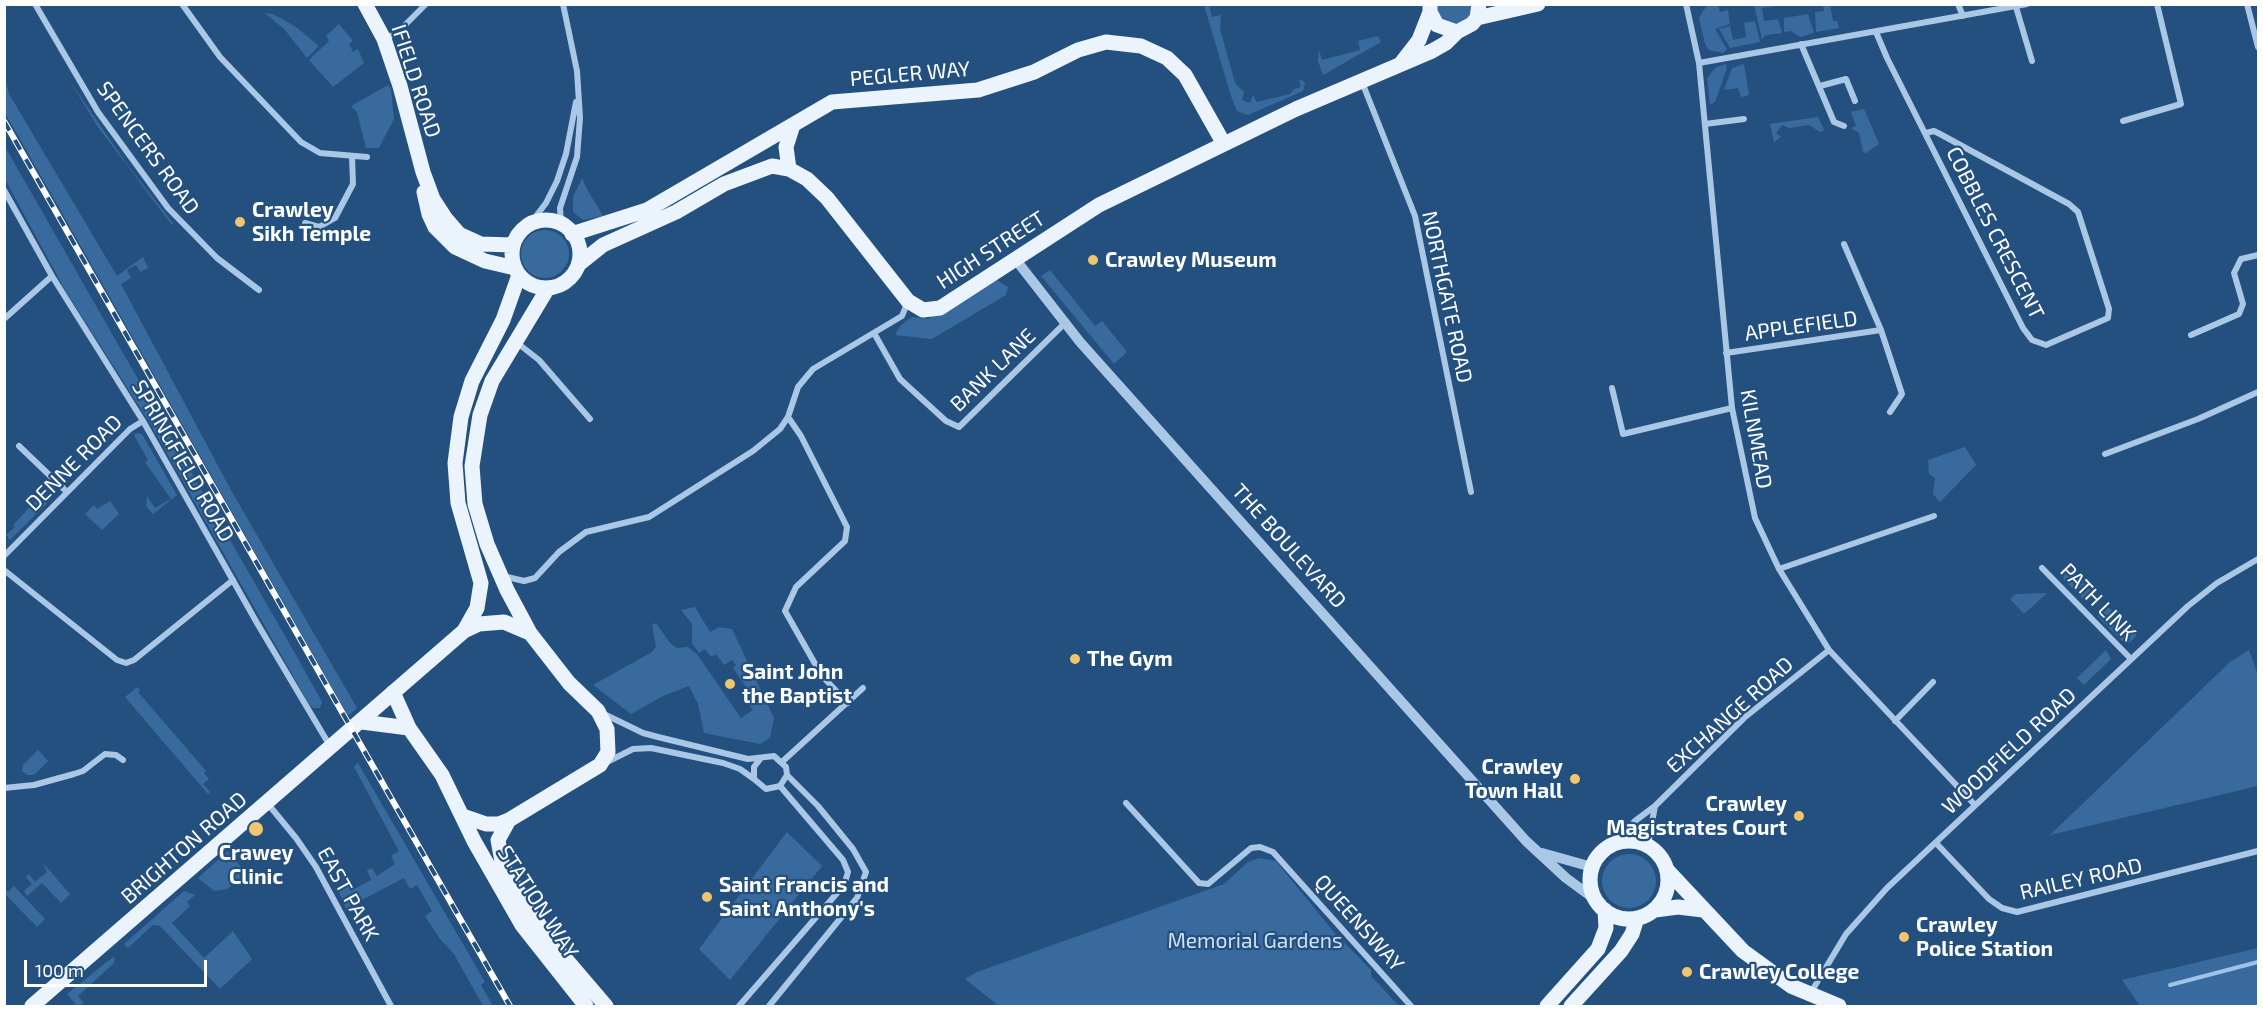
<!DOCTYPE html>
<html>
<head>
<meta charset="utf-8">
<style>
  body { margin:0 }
  #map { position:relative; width:2263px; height:1011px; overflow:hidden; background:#24507f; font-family:"Exo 2",sans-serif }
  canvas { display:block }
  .frame { position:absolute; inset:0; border:6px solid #fff; pointer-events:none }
  .scale { position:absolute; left:24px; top:960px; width:183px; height:27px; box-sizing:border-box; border:3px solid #fff; border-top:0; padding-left:8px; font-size:18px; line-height:21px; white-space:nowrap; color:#fff; -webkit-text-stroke:4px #24507f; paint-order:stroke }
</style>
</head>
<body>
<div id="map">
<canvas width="2263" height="1011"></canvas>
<div class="frame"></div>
<div class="scale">100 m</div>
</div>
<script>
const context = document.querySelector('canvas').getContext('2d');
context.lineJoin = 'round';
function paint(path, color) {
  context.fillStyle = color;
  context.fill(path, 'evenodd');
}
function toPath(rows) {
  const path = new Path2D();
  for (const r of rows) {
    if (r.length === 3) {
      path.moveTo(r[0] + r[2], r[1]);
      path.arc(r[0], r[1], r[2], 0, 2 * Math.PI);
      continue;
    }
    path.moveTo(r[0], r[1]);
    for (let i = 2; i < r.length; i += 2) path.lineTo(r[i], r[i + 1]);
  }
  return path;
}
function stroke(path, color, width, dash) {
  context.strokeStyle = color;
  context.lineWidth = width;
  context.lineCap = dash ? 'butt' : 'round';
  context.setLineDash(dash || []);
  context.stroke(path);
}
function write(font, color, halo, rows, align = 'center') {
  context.font = font + ' "Exo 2",sans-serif';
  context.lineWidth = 4.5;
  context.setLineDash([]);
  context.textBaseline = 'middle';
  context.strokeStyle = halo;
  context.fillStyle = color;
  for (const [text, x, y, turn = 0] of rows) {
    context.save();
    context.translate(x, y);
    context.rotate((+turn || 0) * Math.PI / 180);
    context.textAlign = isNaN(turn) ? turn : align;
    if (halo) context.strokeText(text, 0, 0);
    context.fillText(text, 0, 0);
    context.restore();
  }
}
paint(toPath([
  [1436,4,1473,5,1473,10,1467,21,1455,25,1444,21,1437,12],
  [1204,5,1209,5,1212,17,1221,15,1220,29,1235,83,1244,92,1242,100,1250,103,1253,95,1257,102,1290,94,1294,89,1301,87,1299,79,1305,82,1303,91,1248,115,1237,111,1231,96],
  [1707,5,1718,5,1720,12,1728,10,1730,24,1715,29,1727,49,1723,53,1709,50,1705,44,1699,18],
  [1754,5,1782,5,1762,8,1764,21,1778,19,1782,33,1766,35,1762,39],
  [1823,5,1830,5,1833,21,1837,21,1839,28,1816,32,1815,12,1824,11],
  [265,13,273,14,296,27,319,46,307,58,285,30],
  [1808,14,1814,33,1800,37,1791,31,1784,32,1784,18],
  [1755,21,1760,42,1730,48,1719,29,1730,26,1733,40,1746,37,1744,23],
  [339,24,353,41,349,44,353,52,358,49,364,63,333,87,309,60,329,41,326,36],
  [1378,36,1381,42,1323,75,1318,61,1319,50,1322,60,1360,50,1358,41],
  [1726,64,1727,68,1715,102,1710,105,1707,78,1716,67],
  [1744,64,1749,95,1741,97,1738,88,1724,90,1732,68],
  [5,79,9,94,117,276,143,257,148,268,140,272,136,265,127,270,131,278,121,284,232,492,357,708,348,716,5,113],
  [69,80,126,163,173,223,172,225,98,127],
  [388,85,391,89,394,119,379,148,366,148,357,112,351,106],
  [1864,109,1879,144,1866,153,1863,152,1859,133,1851,128,1856,126,1851,112],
  [1818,117,1824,130,1820,132,1809,125,1789,128,1782,125,1776,133,1781,137,1774,142,1770,124],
  [4,145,297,657,322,702,320,708,313,708,309,704,151,425,65,290,5,179],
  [582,178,588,191,603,216,583,220,573,212,573,197],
  [545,254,24],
  [1050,270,1095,326,1102,321,1127,352,1114,364,1041,276],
  [997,280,1008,287,1006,295,932,339,895,335,901,325,912,317,928,319],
  [136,433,142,434,177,495,153,514,146,506,147,496,155,508,171,499,145,462,148,460,134,435],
  [1965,447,1976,465,1940,502,1933,494,1935,478,1929,474,1928,460],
  [40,496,47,503,10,540,6,535,15,527,13,525],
  [110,501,119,514,102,530,85,514,94,505,97,509],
  [2067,567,2094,593,2085,601,2064,580,2063,573],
  [2047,593,2024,614,2010,599,2016,594],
  [2107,606,2137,635,2128,644,2121,640,2097,616],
  [695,607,710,632,719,627,732,629,774,718,770,738,760,744,704,733,698,704,689,686,663,696,631,714,593,685,652,652,656,647,652,625,656,623,670,643,677,648,688,647,697,654,741,718,753,710,747,702,753,697,733,668,736,665,732,660,724,665,716,654,711,657,705,649,699,653,692,643,692,624,681,610],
  [2106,650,2111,659,2084,685,2077,678],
  [2249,650,2258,675,2258,786,2050,835,2230,662],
  [137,687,140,690,138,692,206,771,204,773,209,779,203,784,210,792,208,794,125,697],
  [38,750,48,761,34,775,27,775,22,771,23,765],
  [358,763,485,982,481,985,493,1006,483,1006,454,954,440,939,425,916,432,911,417,885,410,889,404,878,346,908,337,888,347,882,352,890,371,880,367,870,372,868,377,876,395,864,391,856,399,851,354,767],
  [787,832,822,866,730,980,699,949],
  [228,851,246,873,227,889,214,891,198,878],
  [1629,881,27],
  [1259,858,1276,861,1333,931,1371,970,1371,976,1399,1006,999,1006,965,979,977,972,1224,884,1248,862],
  [43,863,70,894,61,903,42,883,27,896,24,891,32,884,26,877,29,874,35,882,47,872],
  [14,886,45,919,37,927,5,894,5,888,8,892],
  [184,891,195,895,187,902,190,906,172,923,204,958,233,931,252,959,220,989,160,926,153,925,128,948,124,944],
  [2258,948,2258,1006,2140,1006,2122,980],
  [113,957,115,959,114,963,78,996,84,1003,77,1006,67,994]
]), '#396a9d');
stroke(toPath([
  [2170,985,2258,962]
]), '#9fc3e7', 4);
stroke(toPath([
  [35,4,98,112,168,208,217,258,259,290],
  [182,4,220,57,301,142,320,153,367,157],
  [1686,4,1699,63,1732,408,1755,518,1779,569,1829,650,1975,805],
  [1958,4,1963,16],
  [2247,4,2258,47],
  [2016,7,2032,61],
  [1876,32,1887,58,2023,328,2032,340,2046,345,2108,318,2109,309,2078,212,2069,204,1940,134,1934,131,1926,133],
  [385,39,399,31,426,4],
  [1801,44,1834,122,1844,126],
  [1699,63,2027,4],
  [1362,82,1415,216,1471,492],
  [1820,86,1846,79,1855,101],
  [2123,121,2181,104,2157,4],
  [1705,124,1744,119],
  [4,190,52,276,143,421,257,623,330,746],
  [305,223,319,227,335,218,353,184,352,156],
  [530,224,546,203,557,181,566,154,576,102],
  [561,224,560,208,577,157,580,118,577,71,563,4],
  [1844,244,1881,330,1902,394,1890,412],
  [4,319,52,276],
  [874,333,900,379,946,421,959,427,1065,323],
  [2191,335,2239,314,2243,304,2234,273,2241,259,2258,255],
  [516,342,539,360,590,419],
  [1726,353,1881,330],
  [1612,388,1623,434,1732,408],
  [788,417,801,436,847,527,845,541,796,587,785,611,822,676,848,703],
  [19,446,67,492],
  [2105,454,2198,419,2258,392],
  [4,556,130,429,143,421],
  [2042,568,2131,659],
  [1779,569,1934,516],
  [4,570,117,660,126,663,134,660,233,580],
  [503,576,524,581,535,578,559,552,586,532,649,517,753,451,780,429,788,417,798,387,813,369,902,316,908,301],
  [604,714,643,733,658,737,748,759,774,756,786,767,787,775,780,786,766,789,754,779,754,767,761,758],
  [1895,721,1933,682],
  [783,761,863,688],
  [605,763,633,749,651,748,723,763,740,769,754,779],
  [4,788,34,785,74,774,83,771,105,754,116,755,123,760],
  [1126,803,1199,883,1208,884,1251,848,1260,847,1273,852,1411,1006],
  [268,804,296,838,316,867,391,1006],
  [1617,843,1635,821,1655,806,1744,718,1829,650],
  [1936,843,1989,899,2002,908,2017,912,2258,851],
  [1648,845,1655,806],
  [1810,994,1846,934,1887,888,2188,606,2217,583,2258,559],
  [739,1006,838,892,845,882,848,872,843,860,780,786],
  [769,1006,857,898,866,872,853,849,818,806,787,775]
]), '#aac8e6', 6);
stroke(toPath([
  [1016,260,1080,342,1526,841,1566,878,1596,900],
  [1542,853,1592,867]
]), '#aac8e6', 10);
stroke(toPath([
  [365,4,384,39,400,86,423,172,433,199,446,219,459,234,481,244,512,245],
  [1430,4,1430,12,1437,25,1457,32,1472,24,1477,18,1479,4],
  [1477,18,1538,4],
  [1402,62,1419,40,1430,12],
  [789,169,786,147,793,125],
  [424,192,429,214,435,227,455,247,485,261,515,268],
  [546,254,34],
  [572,234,647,210,832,102,978,90,1034,72,1078,50,1106,42,1141,46,1167,58,1185,75,1224,144],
  [578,265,603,245,676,212,724,184,772,166,789,169,807,179,827,198,908,301,923,310,940,308,1099,205,1296,109,1432,51,1446,43,1457,32],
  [464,631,477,608,481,583,458,503,455,463,461,417,472,381,503,320,519,275],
  [393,692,409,728,442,775,474,841,522,925,586,1006],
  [362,722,409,728],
  [463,816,486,824,499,824,509,820,600,765,608,752,607,729,598,711,569,683,530,633,507,590,487,544,475,504,472,466,480,415,492,381,548,288],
  [509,820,498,840,503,867,547,937,606,1006],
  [1629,880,39],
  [1667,870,1743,951,1791,986,1839,1006],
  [1655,910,1678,907,1703,910],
  [32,1006,464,631,479,624,504,622,530,633],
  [1547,1006,1598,949,1606,928,1605,910],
  [1571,1006,1621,951,1632,934,1637,918]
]), '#ebf3fd', 15);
const rail = toPath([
  [4,121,510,1006]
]);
stroke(rail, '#fff', 6);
stroke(rail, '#24507f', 4, [11]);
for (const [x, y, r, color] of [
  [240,222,6,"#f0c56e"],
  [1093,260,6,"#f0c56e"],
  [1075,659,6,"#f0c56e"],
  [730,684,6,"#f0c56e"],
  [1575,779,6,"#f0c56e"],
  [1799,816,6,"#f0c56e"],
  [256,829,8,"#f0c56e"],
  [707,897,6,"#f0c56e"],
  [1904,937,6,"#f0c56e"],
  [1687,972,6,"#f0c56e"]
]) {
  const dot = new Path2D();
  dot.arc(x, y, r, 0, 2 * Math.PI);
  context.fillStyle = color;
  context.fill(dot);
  stroke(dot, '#24507f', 2);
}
write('21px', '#fff', '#24507f', [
  ["PEGLER WAY",910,74,-5],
  ["IFIELD ROAD",416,81,72],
  ["SPENCERS ROAD",148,148,54],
  ["COBBLES CRESCENT",1995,233,63],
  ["HIGH STREET",991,250,-33],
  ["NORTHGATE ROAD",1447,297,78],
  ["APPLEFIELD",1801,326,-8],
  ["BANK LANE",993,370,-44],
  ["KILNMEAD",1756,439,80],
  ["SPRINGFIELD ROAD",183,461,60],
  ["DENNE ROAD",74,463,-45],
  ["THE BOULEVARD",1289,546,48],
  ["PATH LINK",2098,602,46],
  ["EXCHANGE ROAD",1730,715,-42],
  ["WOODFIELD ROAD",2009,751,-43],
  ["BRIGHTON ROAD",184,848,-41],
  ["RAILEY ROAD",2081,879,-13],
  ["EAST PARK",348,894,61],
  ["STATION WAY",538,902,57],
  ["QUEENSWAY",1359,923,48]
]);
write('bold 21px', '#fff', '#24507f', [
  ["Crawley",252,210],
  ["Sikh Temple",252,234],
  ["Crawley Museum",1105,260],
  ["The Gym",1087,659],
  ["Saint John",742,672],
  ["the Baptist",742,696],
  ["Crawley",1563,767,"right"],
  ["Town Hall",1563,791,"right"],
  ["Crawley",1787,804,"right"],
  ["Magistrates Court",1787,828,"right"],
  ["Crawey",256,853,"center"],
  ["Clinic",256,877,"center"],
  ["Saint Francis and",719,885],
  ["Saint Anthony's",719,909],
  ["Crawley",1916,925],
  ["Police Station",1916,949],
  ["Crawley College",1699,972]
], 'left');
write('21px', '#cee1f5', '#24507f', [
  ["Memorial Gardens",1255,941]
]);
</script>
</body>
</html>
